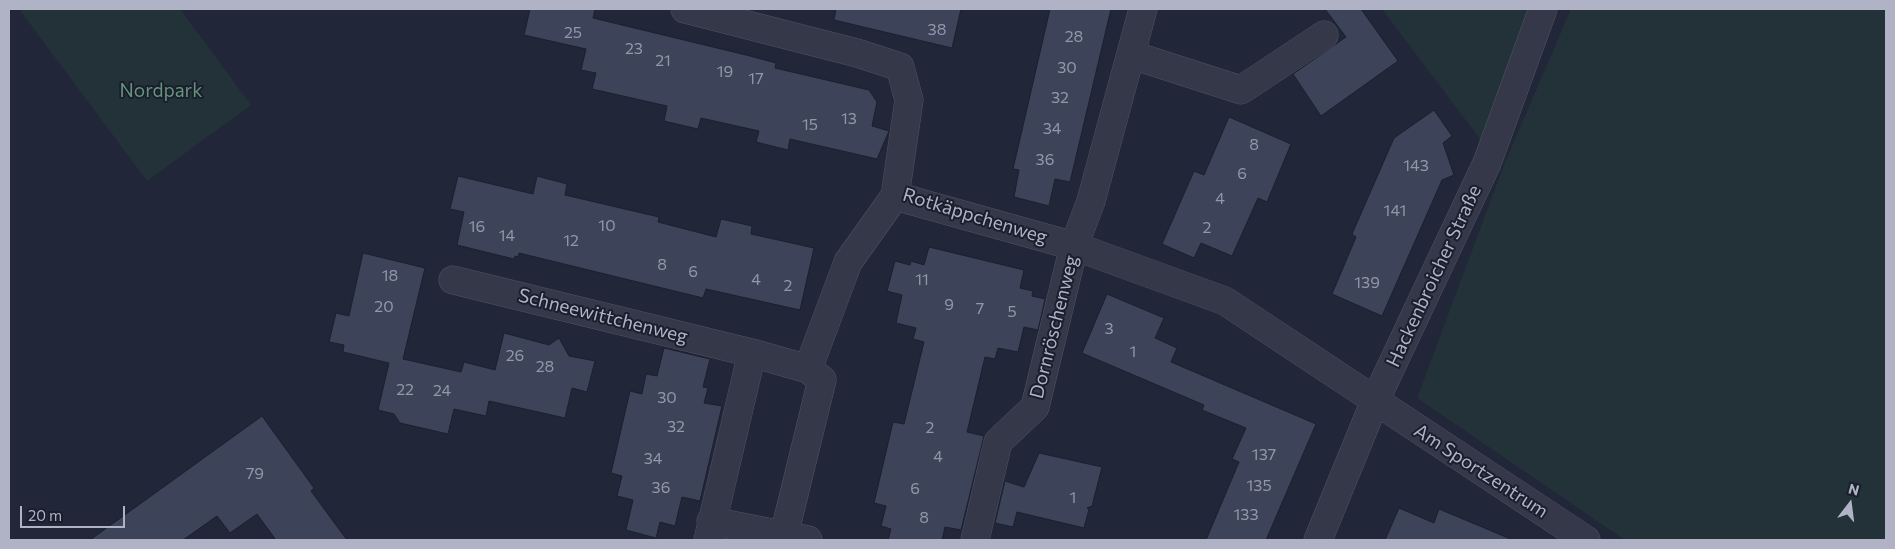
<!DOCTYPE html>
<html>
<head>
<meta charset="utf-8">
<style>
  body { margin:0 }
  #map { position:relative; width:1895px; height:549px; overflow:hidden; background:#212638; font-family:Commissioner,sans-serif }
  canvas { display:block }
  .frame { position:absolute; inset:0; border:10px solid #afb3c5; pointer-events:none }
  .north { position:absolute; left:1825px; top:479px; width:50px; height:50px; -webkit-text-stroke:4px #1a1e2d; paint-order:stroke; rotate:15deg; font-size:14px; font-weight:700; line-height:20px; text-align:center; color:#afb3c5 }
  .north::after { content:''; display:block; margin:auto; width:18px; height:22px; background:#afb3c5; clip-path:polygon(50% 0,100% 100%,50% 72%,0 100%) }
  .scale { position:absolute; left:20px; top:506px; width:105px; height:22px; box-sizing:border-box; border:2px solid #afb3c5; border-top:0; padding-left:6px; font-size:15px; line-height:18px; white-space:nowrap; color:#afb3c5; -webkit-text-stroke:4px #1a1e2d; paint-order:stroke }
</style>
</head>
<body>
<div id="map">
<canvas width="1895" height="549"></canvas>
<div class="frame"></div>
<div class="north">N</div>
<div class="scale">20 m</div>
</div>
<script>
const context = document.querySelector('canvas').getContext('2d');
context.lineJoin = 'round';
function paint(path, color) {
  context.fillStyle = color;
  context.fill(path, 'evenodd');
}
function toPath(rows) {
  const path = new Path2D();
  for (const r of rows) {
    path.moveTo(r[0], r[1]);
    for (let i = 2; i < r.length; i += 2) path.lineTo(r[i], r[i + 1]);
  }
  return path;
}
function stroke(path, color, width, dash) {
  context.strokeStyle = color;
  context.lineWidth = width;
  context.lineCap = dash ? 'butt' : 'round';
  context.setLineDash(dash || []);
  context.stroke(path);
}
function write(font, color, halo, rows, align = 'center') {
  context.font = font + ' Commissioner,sans-serif';
  context.lineWidth = 4;
  context.setLineDash([]);
  context.textBaseline = 'middle';
  context.strokeStyle = halo;
  context.fillStyle = color;
  for (const [text, x, y, turn = 0] of rows) {
    context.save();
    context.translate(x, y);
    context.rotate((+turn || 0) * Math.PI / 180);
    context.textAlign = isNaN(turn) ? turn : align;
    if (halo) context.strokeText(text, 0, 0);
    context.fillText(text, 0, 0);
    context.restore();
  }
}
paint(toPath([
  [19,9,180,9,251,105,147,181],
  [1382,9,1534,9,1486,147],
  [1571,9,1886,9,1886,540,1625,540,1417,398,1504,165]
]), '#233239');
const building = toPath([
  [530,9,595,9,593,18,746,55,776,63,775,68,869,90,877,102,872,126,889,131,877,159,790,139,788,150,756,142,759,131,701,118,698,129,664,121,667,106,592,89,596,73,581,70,586,49,524,35,530,9],
  [836,9,961,9,952,48,834,20,836,9],
  [1050,9,1111,9,1070,182,1055,179,1049,206,1014,197,1019,170,1013,169,1050,9],
  [1325,9,1361,9,1398,61,1321,116,1293,74,1346,37,1325,9],
  [1434,110,1452,136,1443,143,1454,175,1442,180,1382,316,1332,294,1356,237,1352,234,1394,138,1434,110],
  [1229,117,1291,144,1267,202,1258,198,1232,256,1201,243,1194,258,1162,244,1194,171,1204,175,1229,117],
  [458,176,533,194,537,176,567,184,565,195,659,217,658,222,716,237,721,219,752,226,751,234,814,248,800,310,706,289,703,298,519,253,518,257,515,256,514,259,457,245,464,212,450,209,458,176],
  [929,247,1024,270,1020,288,1033,291,1032,296,1045,299,1038,330,1024,327,1018,352,998,348,995,359,985,357,967,432,984,436,961,530,945,527,942,540,888,540,891,529,881,526,886,506,874,503,893,422,904,424,924,342,913,339,916,328,896,323,902,295,887,291,895,261,910,265,911,261,924,265,929,247],
  [363,253,425,268,403,359,461,372,464,362,495,370,504,333,549,345,559,338,569,356,595,361,587,392,572,388,565,418,489,401,486,416,454,409,448,434,400,423,394,414,378,410,389,363,343,352,344,345,329,342,336,313,349,316,363,253],
  [1107,294,1164,318,1155,338,1177,348,1171,362,1316,424,1266,540,1206,540,1239,462,1232,459,1246,428,1202,410,1204,405,1082,353,1107,294],
  [664,348,710,359,703,387,708,388,704,403,722,406,700,501,682,497,675,526,660,522,656,538,626,530,633,500,617,496,622,476,611,473,630,391,642,394,646,374,657,376,664,348],
  [262,416,314,488,311,491,347,540,276,540,257,514,230,533,217,516,183,540,90,540,262,416],
  [1039,453,1102,467,1092,506,1087,508,1089,509,1084,528,1017,512,1013,527,995,523,1005,481,1024,487,1039,453],
  [1399,508,1434,523,1439,509,1513,540,1385,540,1399,508]
]);
paint(building, '#3d4358');
stroke(building, '#1c202f', 1);
const street = toPath([
  [685,9,857,53,900,67,909,100,895,196,1074,246,1225,301,1586,540],
  [1132,55,1241,90,1324,35],
  [453,280,752,353],
  [711,521,808,540],
  [784,535,822,380,808,369],
  [708,540,752,353,808,369,848,262,895,196],
  [975,540,998,442,1035,407,1074,246,1091,201,1143,9],
  [1318,540,1375,401,1487,163,1543,9]
]);
stroke(street, '#4f5363', 29);
stroke(street, '#343848', 28);
write('16px', '#9297aa', null, [
  ["38",937,30],
  ["25",573,33],
  ["28",1074,37],
  ["23",634,49],
  ["21",663,61],
  ["30",1067,68],
  ["19",725,72],
  ["17",756,79],
  ["32",1060,98],
  ["13",849,119],
  ["15",810,125],
  ["34",1052,129],
  ["8",1254,145],
  ["36",1045,160],
  ["143",1416,166],
  ["6",1242,174],
  ["4",1220,199],
  ["141",1395,211],
  ["10",607,226],
  ["16",477,227],
  ["2",1207,228],
  ["14",507,236],
  ["12",571,241],
  ["8",662,265],
  ["6",693,272],
  ["18",390,276],
  ["4",756,280],
  ["11",922,280],
  ["139",1367,283],
  ["2",788,286],
  ["9",949,305],
  ["20",384,307],
  ["7",980,309],
  ["5",1012,312],
  ["3",1109,329],
  ["1",1133,352],
  ["26",515,356],
  ["28",545,367],
  ["22",405,390],
  ["24",442,391],
  ["30",667,398],
  ["32",676,427],
  ["2",930,428],
  ["137",1264,455],
  ["4",938,457],
  ["34",653,459],
  ["79",255,474],
  ["135",1259,486],
  ["36",661,488],
  ["6",915,489],
  ["1",1073,498],
  ["133",1246,515],
  ["8",924,518]
]);
write('19px', '#66957b', '#1a1e2d', [
  ["Nordpark",161,91]
]);
write('19px', '#afb3c5', '#1a1e2d', [
  ["Rotkäppchenweg",975,216,17],
  ["Hackenbroicher Straße",1434,276,-65],
  ["Schneewittchenweg",603,316,14],
  ["Dornröschenweg",1054,327,-76],
  ["Am Sportzentrum",1481,471,33]
]);
</script>
</body>
</html>
